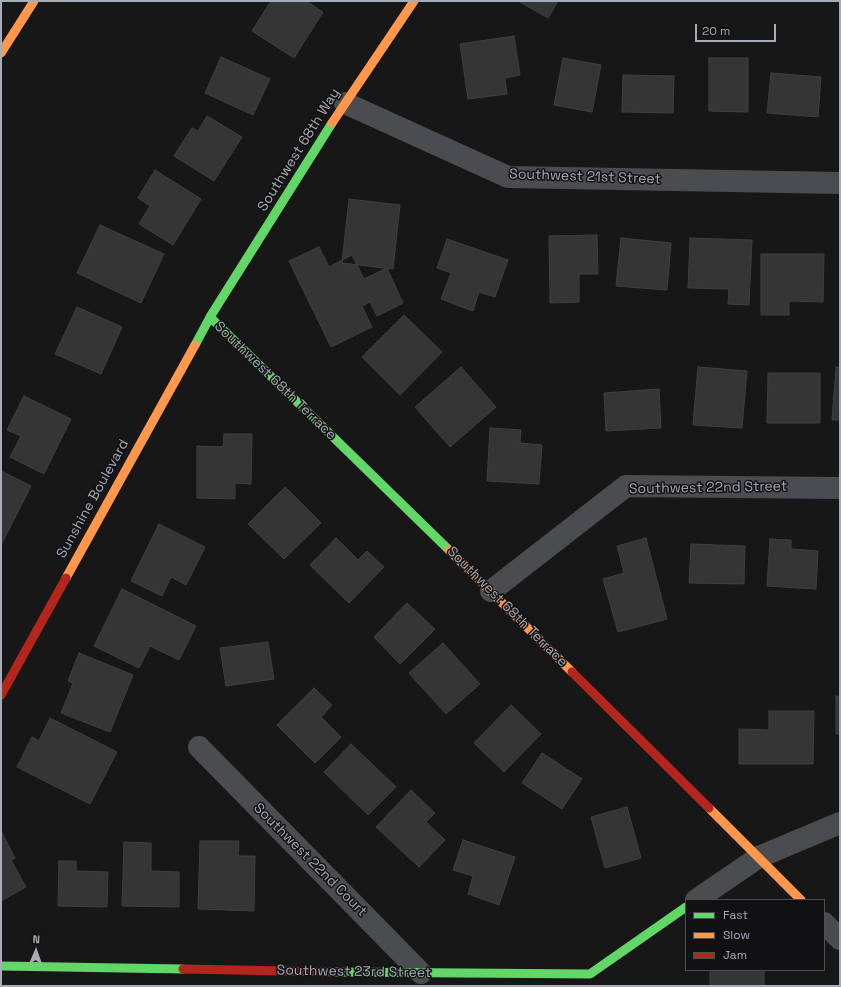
<!DOCTYPE html>
<html>
<head>
<meta charset="utf-8">
<style>
  body { margin:0 }
  #map { position:relative; width:841px; height:987px; overflow:hidden; background:#171717; font-family:"Space Grotesk",sans-serif }
  canvas { display:block }
  .frame { position:absolute; inset:0; border:2px solid #a8acb7; pointer-events:none }
  .legend { position:absolute; left:685px; top:899px; width:140px; height:72px; box-sizing:border-box; background:#111113; border:1px solid #4d4f55; margin:0; padding:5px 7px; list-style:none; font-size:12px; color:#a8acb7 }
  .legend li { display:flex; align-items:center; gap:8px; height:20px }
  .legend b { width:20px; border:1px solid #4d4f55 }
  .north { position:absolute; left:16px; top:931px; width:40px; height:40px; -webkit-text-stroke:3px #111113; paint-order:stroke; rotate:2deg; font-size:11px; font-weight:700; line-height:16px; text-align:center; color:#a8acb7 }
  .north::after { content:''; display:block; margin:auto; width:14px; height:18px; background:#a8acb7; clip-path:polygon(50% 0,100% 100%,50% 72%,0 100%) }
  .scale { position:absolute; left:695px; top:24px; width:81px; height:18px; box-sizing:border-box; border:2px solid #a8acb7; border-top:0; padding-left:5px; font-size:12px; line-height:14px; white-space:nowrap; color:#a8acb7; -webkit-text-stroke:3px #111113; paint-order:stroke }
</style>
</head>
<body>
<div id="map">
<canvas width="841" height="987"></canvas>
<div class="frame"></div>
<ul class="legend">
<li><b style="height:5px;background:#63d668"></b>Fast</li>
<li><b style="height:5px;background:#ff974d"></b>Slow</li>
<li><b style="height:5px;background:#b3261e"></b>Jam</li>
</ul>
<div class="north">N</div>
<div class="scale">20 m</div>
</div>
<script>
const context = document.querySelector('canvas').getContext('2d');
context.lineJoin = 'round';
function paint(path, color) {
  context.fillStyle = color;
  context.fill(path, 'evenodd');
}
function toPath(rows) {
  const path = new Path2D();
  for (const r of rows) {
    path.moveTo(r[0], r[1]);
    for (let i = 2; i < r.length; i += 2) path.lineTo(r[i], r[i + 1]);
  }
  return path;
}
function stroke(path, color, width, dash) {
  context.strokeStyle = color;
  context.lineWidth = width;
  context.lineCap = dash ? 'butt' : 'round';
  context.setLineDash(dash || []);
  context.stroke(path);
}
function write(font, color, halo, rows, align = 'center') {
  context.font = font + ' "Space Grotesk",sans-serif';
  context.lineWidth = 3;
  context.setLineDash([]);
  context.textBaseline = 'middle';
  context.strokeStyle = halo;
  context.fillStyle = color;
  for (const [text, x, y, turn = 0] of rows) {
    context.save();
    context.translate(x, y);
    context.rotate((+turn || 0) * Math.PI / 180);
    context.textAlign = isNaN(turn) ? turn : align;
    if (halo) context.strokeText(text, 0, 0);
    context.fillText(text, 0, 0);
    context.restore();
  }
}
const building = toPath([
  [271,1,306,1,323,12,294,58,252,31,271,1],
  [518,1,558,1,548,18,518,1],
  [514,36,520,75,505,78,507,94,468,99,460,44,514,36],
  [221,57,270,79,253,115,205,93,221,57],
  [563,58,601,65,592,112,554,105,563,58],
  [709,58,748,58,748,112,709,111,709,58],
  [771,73,821,77,818,117,767,113,771,73],
  [623,75,674,76,673,113,622,112,623,75],
  [207,116,242,137,214,181,174,156,192,128,198,131,207,116],
  [155,170,201,199,173,245,139,224,150,206,138,198,155,170],
  [349,199,400,205,393,269,342,263,349,199],
  [100,225,164,254,141,303,77,273,100,225],
  [597,235,598,274,579,274,579,302,550,303,549,236,597,235],
  [621,238,671,243,667,290,616,286,621,238],
  [690,238,752,240,749,305,728,304,729,289,688,288,690,238],
  [447,239,508,260,495,297,479,292,473,311,441,299,451,273,437,268,447,239],
  [319,247,329,267,352,255,364,279,387,268,403,303,377,316,370,302,362,306,372,327,331,347,289,261,319,247],
  [761,254,824,254,823,302,789,301,789,315,761,315,761,254],
  [77,307,122,327,101,374,55,354,77,307],
  [404,315,442,352,400,395,362,357,404,315],
  [461,367,496,407,450,447,415,407,461,367],
  [698,367,747,371,742,428,693,425,698,367],
  [836,367,840,368,840,420,832,420,836,367],
  [768,373,820,373,820,423,767,423,768,373],
  [659,389,661,428,606,431,604,393,659,389],
  [24,396,71,419,44,474,10,457,21,436,7,430,24,396],
  [490,428,521,430,520,443,542,445,539,484,487,481,490,428],
  [224,434,252,434,251,484,235,483,235,499,197,498,197,446,223,447,224,434],
  [1,471,31,486,2,543,1,543,1,471],
  [285,487,321,523,284,559,248,524,285,487],
  [159,524,205,547,186,585,171,577,162,596,131,581,159,524],
  [336,538,358,560,367,551,384,567,349,603,310,565,336,538],
  [646,538,667,619,618,632,603,579,624,573,617,546,646,538],
  [770,539,791,540,791,549,818,551,816,589,767,586,770,539],
  [691,544,745,546,744,584,689,583,691,544],
  [122,589,196,626,179,660,150,646,139,668,94,646,122,589],
  [407,603,435,629,400,664,374,637,407,603],
  [268,642,274,679,226,686,220,648,268,642],
  [443,643,480,684,446,714,409,673,443,643],
  [79,653,133,675,110,732,61,713,73,683,68,681,79,653],
  [314,688,332,705,321,717,341,737,315,763,277,725,314,688],
  [836,696,840,697,840,734,836,734,836,696],
  [511,705,541,734,504,772,474,743,511,705],
  [769,711,814,711,813,764,739,764,739,729,769,730,769,711],
  [50,718,117,752,90,804,17,767,32,737,39,741,50,718],
  [351,744,396,787,368,815,324,772,351,744],
  [542,753,582,779,562,809,522,783,542,753],
  [411,790,435,813,426,822,445,840,419,867,376,827,411,790],
  [627,807,641,858,605,868,591,817,627,807],
  [1,831,15,858,11,860,26,887,1,901,1,831],
  [463,840,515,857,499,905,468,894,473,876,453,870,463,840],
  [200,841,239,841,238,856,255,856,254,911,198,909,200,841],
  [124,842,151,843,151,871,179,872,179,907,122,906,124,842],
  [59,861,76,861,76,871,108,872,107,907,58,906,59,861],
  [710,970,764,970,764,986,710,986,710,970]
]);
paint(building, '#353536');
stroke(building, '#3f4043', 1);
stroke(toPath([
  [345,103,508,177,840,183],
  [491,591,626,486,840,488],
  [199,747,421,973],
  [696,900,759,857,840,823],
  [824,923,840,939]
]), '#4b4c50', 22);
stroke(toPath([
  [210,317,449,550],
  [195,345,210,317,332,123],
  [1,966,183,969],
  [337,972,590,974,686,907]
]), '#63d668', 9);
stroke(toPath([
  [1,53,34,1],
  [332,123,414,1],
  [449,550,572,672],
  [66,578,195,345],
  [709,808,801,900]
]), '#ff974d', 9);
stroke(toPath([
  [572,672,709,808],
  [1,695,66,578],
  [183,969,337,972]
]), '#b3261e', 9);
write('14px', '#a8acb7', '#111113', [
  ["Southwest 68th Way",299,150,-58],
  ["Southwest 21st Street",585,177,2],
  ["Southwest 68th Terrace",275,381,44],
  ["Southwest 22nd Street",708,488,-1],
  ["Sunshine Boulevard",93,499,-61],
  ["Southwest 68th Terrace",507,607,45],
  ["Southwest 22nd Court",310,860,45],
  ["Southwest 23rd Street",354,972,1]
]);
</script>
</body>
</html>
